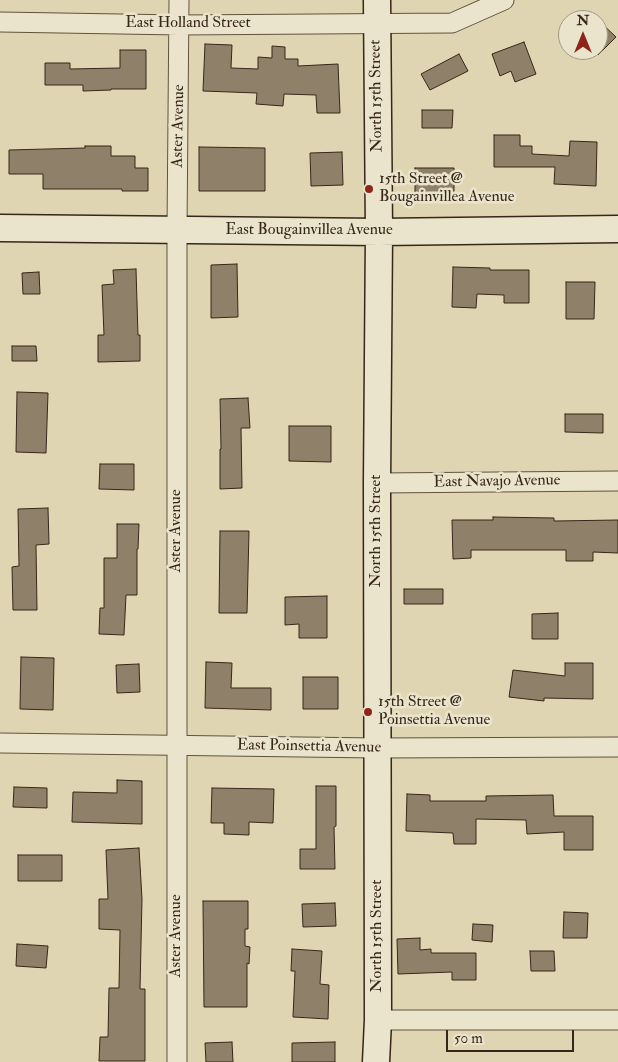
<!DOCTYPE html>
<html>
<head>
<meta charset="utf-8">
<style>
  body { margin:0 }
  #map { position:relative; width:618px; height:1062px; overflow:hidden; background:#e0d5b2; font-family:"IM FELL Double Pica",serif }
  canvas { display:block }
  .north { position:absolute; left:558px; top:10px; width:50px; height:50px; box-sizing:border-box; background:#ebe4cd; border:1px solid #a39885; border-radius:50%; rotate:0deg; font-size:14px; font-weight:700; line-height:20px; text-align:center; color:#37261a }
  .north::after { content:''; display:block; margin:auto; width:18px; height:22px; background:#8f2418; clip-path:polygon(50% 0,100% 100%,50% 72%,0 100%) }
  .scale { position:absolute; left:446px; top:1030px; width:128px; height:22px; box-sizing:border-box; border:2px solid #37261a; border-top:0; padding-left:6px; font-size:15px; line-height:18px; white-space:nowrap; color:#37261a; -webkit-text-stroke:4px #ebe4cd; paint-order:stroke }
</style>
</head>
<body>
<div id="map">
<canvas width="618" height="1062"></canvas>
<div class="north">N</div>
<div class="scale">50 m</div>
</div>
<script>
const context = document.querySelector('canvas').getContext('2d');
context.lineJoin = 'round';
function paint(path, color) {
  context.fillStyle = color;
  context.fill(path, 'evenodd');
}
function toPath(rows) {
  const path = new Path2D();
  for (const r of rows) {
    path.moveTo(r[0], r[1]);
    for (let i = 2; i < r.length; i += 2) path.lineTo(r[i], r[i + 1]);
  }
  return path;
}
function stroke(path, color, width, dash) {
  context.strokeStyle = color;
  context.lineWidth = width;
  context.lineCap = dash ? 'butt' : 'round';
  context.setLineDash(dash || []);
  context.stroke(path);
}
function write(font, color, halo, rows, align = 'center') {
  context.font = font + ' "IM FELL Double Pica",serif';
  context.lineWidth = 5;
  context.setLineDash([]);
  context.textBaseline = 'middle';
  context.strokeStyle = halo;
  context.fillStyle = color;
  for (const [text, x, y, turn = 0] of rows) {
    context.save();
    context.translate(x, y);
    context.rotate((+turn || 0) * Math.PI / 180);
    context.textAlign = isNaN(turn) ? turn : align;
    if (halo) context.strokeText(text, 0, 0);
    context.fillText(text, 0, 0);
    context.restore();
  }
}
const building = toPath([
  [598,20,616,37,598,55,598,20],
  [524,42,536,74,515,82,511,71,500,76,492,54,524,42],
  [205,44,232,45,231,68,258,69,258,57,272,58,272,46,285,47,285,59,298,59,298,66,338,64,340,113,317,113,316,95,284,94,283,106,256,104,257,93,203,91,205,44],
  [120,50,146,50,146,89,111,89,111,90,83,91,83,85,45,85,45,63,70,63,70,69,120,68,120,50],
  [459,54,468,71,430,90,421,74,459,54],
  [422,110,453,110,452,128,422,128,422,110],
  [494,135,520,135,520,146,532,146,532,154,569,156,570,141,597,142,596,186,554,184,555,167,494,167,494,135],
  [85,146,111,146,111,156,135,156,135,168,148,168,148,191,122,191,122,189,43,189,43,174,9,174,9,150,85,148,85,146],
  [199,147,265,148,265,191,199,191,199,147],
  [342,152,343,185,311,186,310,153,342,152],
  [415,168,454,168,454,195,415,195,415,168],
  [237,264,238,317,211,318,211,265,237,264],
  [453,267,490,268,490,270,529,270,529,303,504,303,504,295,477,294,476,308,452,307,453,267],
  [136,269,138,335,140,335,140,361,98,362,98,335,104,335,102,285,114,284,113,270,136,269],
  [39,272,40,294,23,294,22,273,39,272],
  [566,282,595,282,594,319,566,319,566,282],
  [12,346,36,346,37,361,12,361,12,346],
  [17,392,48,393,46,453,16,452,17,392],
  [248,398,250,428,241,428,242,488,220,489,220,449,221,449,220,399,248,398],
  [565,414,603,414,603,433,565,432,565,414],
  [289,426,331,426,331,462,289,461,289,426],
  [100,464,134,464,134,490,99,489,100,464],
  [48,508,49,544,36,545,37,610,13,610,12,567,19,566,18,509,48,508],
  [493,517,554,518,554,521,618,520,618,553,593,552,593,561,566,561,566,550,471,550,471,558,453,559,452,520,493,520,493,517],
  [117,524,139,524,138,549,137,549,137,595,126,595,124,635,99,634,100,608,104,608,104,558,117,558,117,524],
  [220,531,249,531,247,613,219,613,220,531],
  [404,589,443,589,443,604,404,604,404,589],
  [327,596,327,638,299,638,299,624,285,625,285,597,327,596],
  [558,613,558,639,532,639,532,614,558,613],
  [21,657,54,658,53,710,20,709,21,657],
  [206,662,232,663,231,688,271,688,271,710,205,708,206,662],
  [565,663,593,663,593,699,544,698,544,701,509,697,513,670,565,676,565,663],
  [139,664,140,692,117,693,116,665,139,664],
  [303,677,338,677,338,709,303,709,303,677],
  [117,780,142,781,142,824,72,822,73,792,117,793,117,780],
  [316,786,336,786,336,826,334,827,335,869,300,869,300,849,316,849,316,786],
  [14,787,47,788,47,808,13,807,14,787],
  [212,788,274,789,273,823,249,822,249,835,224,834,224,823,211,823,212,788],
  [407,794,430,795,430,801,486,801,486,796,553,795,554,816,593,816,593,850,564,850,564,832,527,834,526,820,476,819,476,844,454,844,453,833,406,831,407,794],
  [139,848,142,899,140,989,145,989,145,1061,99,1061,100,1037,108,1037,109,988,119,988,120,930,99,929,99,899,108,899,106,850,139,848],
  [18,855,62,855,62,881,18,881,18,855],
  [203,901,248,901,248,929,245,929,245,946,250,947,249,964,247,963,247,1007,204,1007,203,901],
  [335,903,336,926,303,927,302,904,335,903],
  [564,912,588,913,587,938,563,938,564,912],
  [473,924,493,925,492,942,472,940,473,924],
  [420,938,420,950,431,949,431,953,476,953,476,980,452,980,452,972,398,974,397,939,420,938],
  [17,944,48,946,46,968,16,966,17,944],
  [292,949,322,951,320,984,329,985,328,1019,293,1017,295,971,291,971,292,949],
  [530,951,554,951,555,971,531,971,530,951],
  [232,1042,233,1062,206,1062,205,1043,232,1042],
  [335,1042,335,1062,292,1062,292,1043,335,1042]
]);
paint(building, '#8f8169');
stroke(building, '#37261a', 1);
const street = toPath([
  [0,22,180,25,452,23,504,0],
  [377,483,618,481],
  [0,743,377,748,618,747],
  [378,1020,618,1020],
  [177,1062,177,230,179,0]
]);
const secondary = toPath([
  [0,228,379,232,618,229],
  [376,1062,378,1020,377,483,379,232,377,0]
]);
stroke(street, '#615240', 21);
stroke(secondary, '#37261a', 29);
stroke(street, '#ebe4cd', 19);
stroke(secondary, '#ebe4cd', 26);
for (const [x, y, r, color] of [
  [369,189,5,"#8f2418"],
  [368,712,5,"#8f2418"]
]) {
  const dot = new Path2D();
  dot.arc(x, y, r, 0, 2 * Math.PI);
  context.fillStyle = color;
  context.fill(dot);
  stroke(dot, '#ebe4cd', 2);
}
write('16px', '#37261a', '#ebe4cd', [
  ["East Holland Street",188,24],
  ["North 15th Street",377,96,-91],
  ["Aster Avenue",179,126,-89],
  ["East Bougainvillea Avenue",309,231],
  ["East Navajo Avenue",497,482,-1],
  ["Aster Avenue",177,531,-90],
  ["North 15th Street",377,531,-90],
  ["East Poinsettia Avenue",309,747,1],
  ["Aster Avenue",177,936,-90],
  ["North 15th Street",378,936,-90]
]);
write('16px', '#37261a', '#ebe4cd', [
  ["15th Street @",379,180],
  ["Bougainvillea Avenue",379,198],
  ["15th Street @",378,703],
  ["Poinsettia Avenue",378,721]
], 'left');
</script>
</body>
</html>
